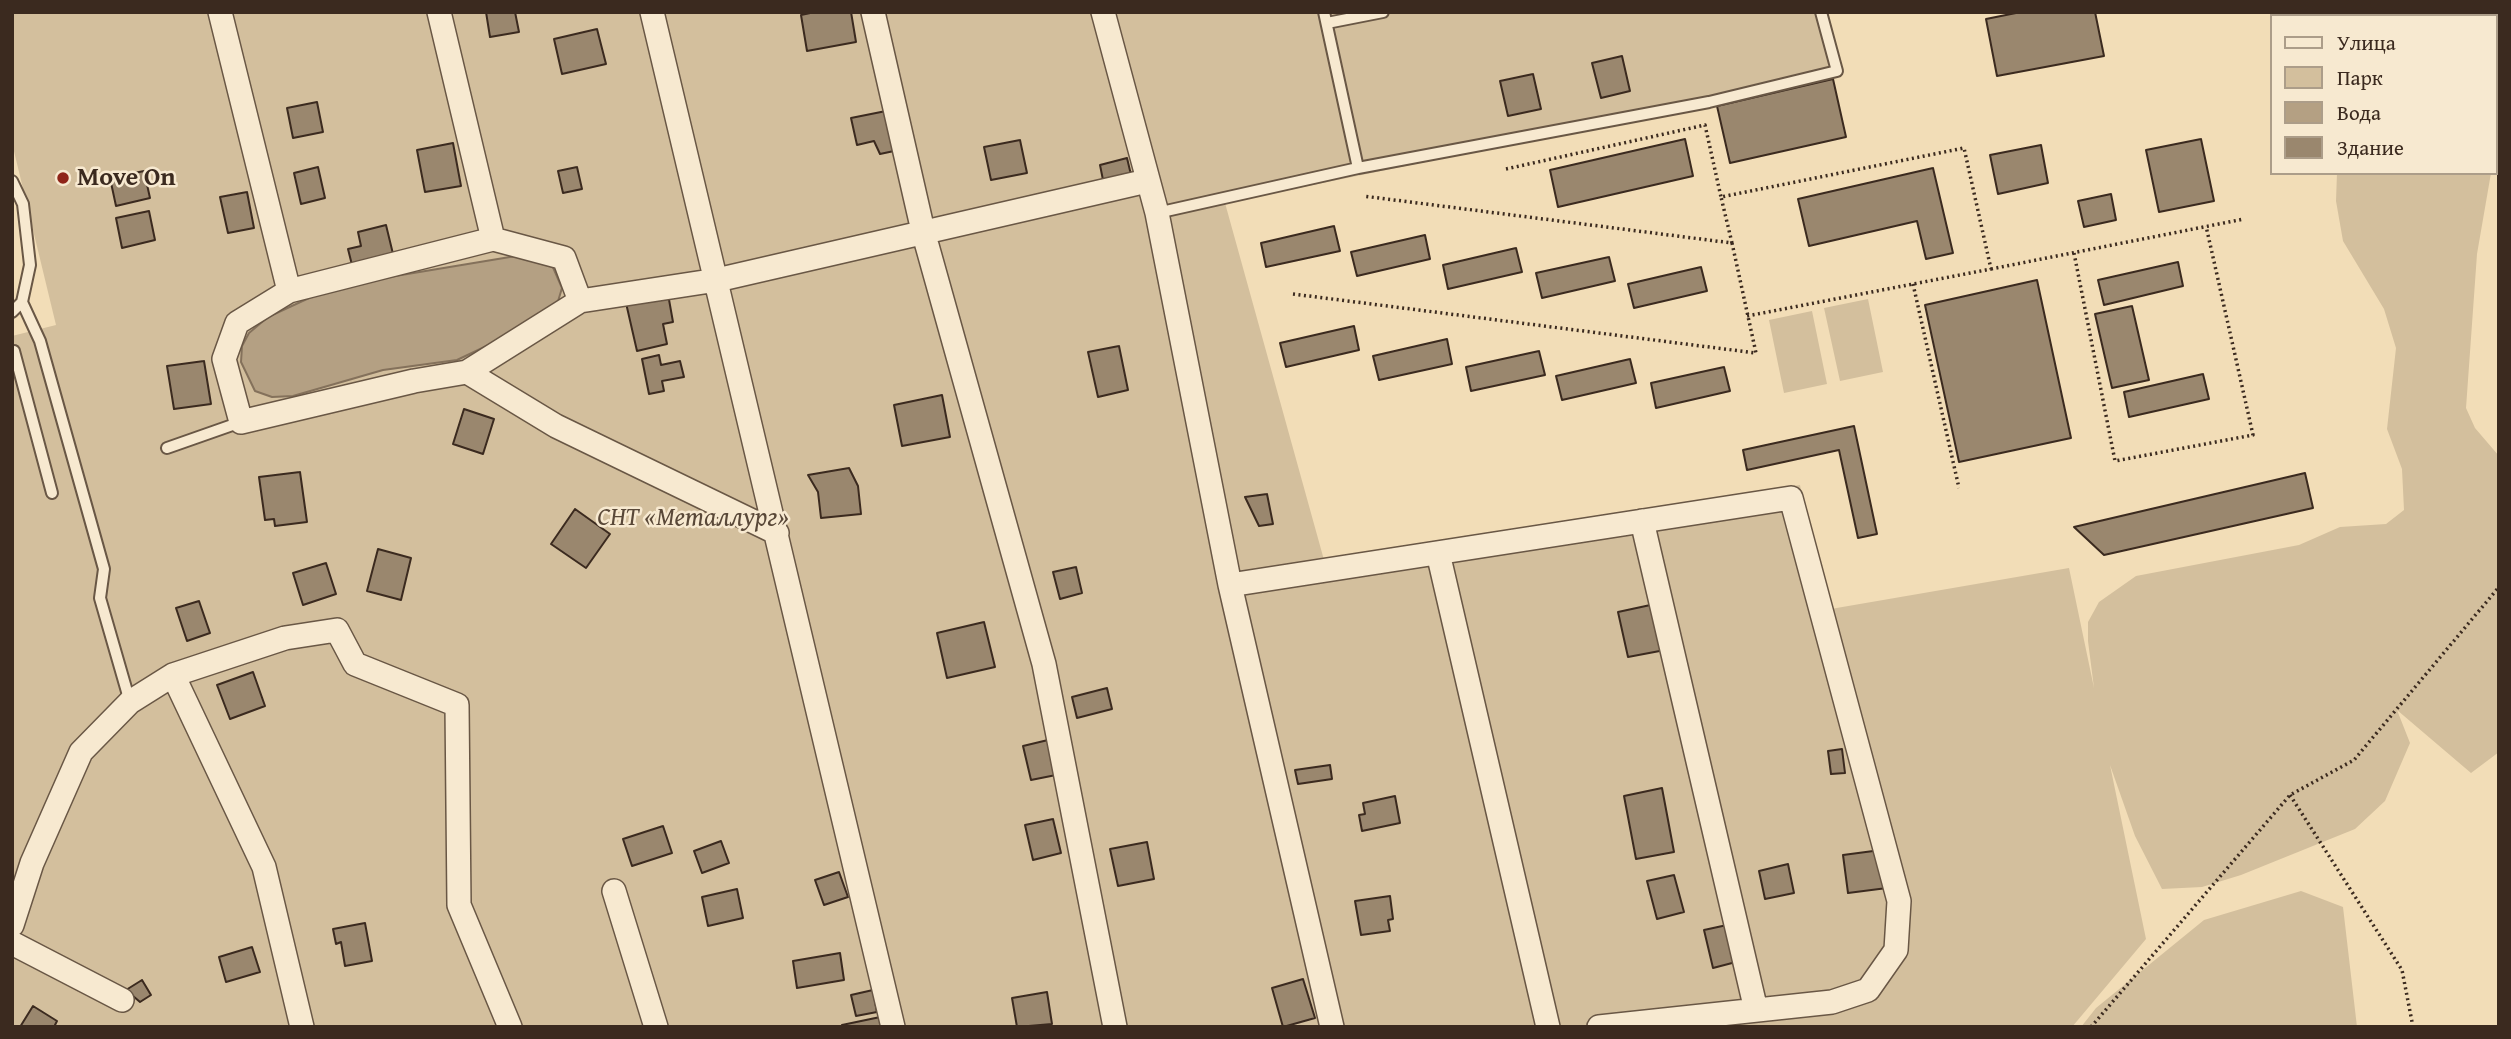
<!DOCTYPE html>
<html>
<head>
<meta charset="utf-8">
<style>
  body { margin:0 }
  #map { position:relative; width:2511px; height:1039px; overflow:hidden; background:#f2ddb7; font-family:"Gentium Book Plus",serif }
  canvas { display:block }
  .frame { position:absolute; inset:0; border:14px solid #3b2a1f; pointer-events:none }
  .legend { position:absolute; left:2270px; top:14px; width:228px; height:161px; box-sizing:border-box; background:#f7e9d0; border:2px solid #ac9d89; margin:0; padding:9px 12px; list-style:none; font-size:21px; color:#3b2a1f }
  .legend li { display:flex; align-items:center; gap:14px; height:35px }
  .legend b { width:35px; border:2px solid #ac9d89 }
</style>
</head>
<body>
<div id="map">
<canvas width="2511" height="1039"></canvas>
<div class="frame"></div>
<ul class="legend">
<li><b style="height:9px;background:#f7e9d0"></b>Улица</li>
<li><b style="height:19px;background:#d3bf9d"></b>Парк</li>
<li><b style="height:19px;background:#b4a083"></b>Вода</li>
<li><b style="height:19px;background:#9a876e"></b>Здание</li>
</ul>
</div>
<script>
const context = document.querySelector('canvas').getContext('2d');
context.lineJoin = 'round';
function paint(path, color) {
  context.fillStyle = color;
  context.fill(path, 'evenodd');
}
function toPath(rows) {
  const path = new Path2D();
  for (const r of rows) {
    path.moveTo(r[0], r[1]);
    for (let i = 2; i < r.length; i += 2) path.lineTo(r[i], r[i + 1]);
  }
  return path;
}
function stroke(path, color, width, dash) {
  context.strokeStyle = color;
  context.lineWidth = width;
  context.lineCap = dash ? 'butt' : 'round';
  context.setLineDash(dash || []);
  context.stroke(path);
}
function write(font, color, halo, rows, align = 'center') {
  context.font = font + ' "Gentium Book Plus",serif';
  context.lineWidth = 5;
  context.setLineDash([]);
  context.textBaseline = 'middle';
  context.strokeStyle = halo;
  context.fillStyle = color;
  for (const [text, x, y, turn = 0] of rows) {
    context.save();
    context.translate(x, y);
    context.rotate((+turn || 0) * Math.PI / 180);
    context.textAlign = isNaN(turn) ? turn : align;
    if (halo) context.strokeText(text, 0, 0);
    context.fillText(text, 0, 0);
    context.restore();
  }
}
paint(toPath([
  [12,12,1828,12,1843,72,1713,103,1225,203,1324,560,1800,485,1825,610,2069,568,2094,688,2088,641,2088,622,2099,602,2136,576,2299,545,2340,527,2386,524,2404,510,2402,469,2387,429,2396,348,2384,309,2343,241,2336,201,2337,173,2491,173,2477,254,2466,408,2475,428,2499,456,2499,752,2471,773,2397,710,2410,743,2385,801,2355,829,2241,875,2202,887,2162,889,2135,836,2110,765,2146,939,2072,1027,12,1027,12,336,56,325,12,143],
  [1868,299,1883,372,1840,381,1824,308],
  [1812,311,1827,384,1784,393,1769,320],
  [2301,891,2343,907,2357,1027,2081,1027,2096,1008,2204,920]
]), '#d3bf9d');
const water = toPath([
  [522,255,552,265,562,288,556,308,533,324,457,360,383,370,293,396,272,397,255,391,241,362,242,346,249,333,268,317,335,286,522,255]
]);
paint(water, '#b4a083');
stroke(water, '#84715b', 2);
const building = toPath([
  [486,12,515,12,519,32,490,37,486,12],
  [815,12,851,12,856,42,807,51,801,15,815,12],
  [2021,12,2095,12,2104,56,1997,76,1986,19,2021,12],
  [597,29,606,64,562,74,554,39,597,29],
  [1622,56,1630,91,1601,98,1592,63,1622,56],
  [1533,74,1541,109,1508,116,1500,81,1533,74],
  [1833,79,1846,137,1730,163,1717,106,1833,79],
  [317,102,323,132,293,138,287,108,317,102],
  [891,110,894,151,880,154,874,141,857,145,851,118,891,110],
  [1685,139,1693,176,1558,207,1550,170,1685,139],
  [2201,139,2214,201,2159,212,2146,150,2201,139],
  [1020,140,1027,173,991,180,984,147,1020,140],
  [453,143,461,186,425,192,417,150,453,143],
  [2041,145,2048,183,1998,194,1990,155,2041,145],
  [1127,158,1132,179,1104,185,1100,165,1127,158],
  [318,167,325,198,301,204,294,173,318,167],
  [577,167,582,189,563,193,558,171,577,167],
  [1933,168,1953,253,1926,259,1917,221,1809,246,1798,199,1933,168],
  [144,171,150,198,116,206,110,178,144,171],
  [247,192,254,228,228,233,220,197,247,192],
  [2111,194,2116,220,2084,227,2078,201,2111,194],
  [149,211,155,240,122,248,116,218,149,211],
  [386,225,394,258,353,269,348,249,361,246,358,232,386,225],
  [1334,226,1340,251,1266,267,1261,243,1334,226],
  [1425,235,1430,259,1357,276,1351,252,1425,235],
  [1516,248,1522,272,1448,289,1443,265,1516,248],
  [1609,257,1615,281,1542,298,1536,273,1609,257],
  [2178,262,2183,286,2104,305,2098,280,2178,262],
  [1701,267,1707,291,1634,308,1628,284,1701,267],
  [2037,280,2071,438,1959,462,1925,305,2037,280],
  [668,294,673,322,663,324,667,344,637,351,626,303,668,294],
  [2132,306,2149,380,2112,388,2095,314,2132,306],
  [1354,326,1359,350,1286,367,1280,343,1354,326],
  [1447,339,1452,364,1379,380,1373,356,1447,339],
  [1119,346,1128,390,1098,397,1088,352,1119,346],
  [1539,351,1545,375,1471,391,1466,367,1539,351],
  [659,355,661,365,680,361,684,377,662,381,664,391,649,394,642,359,659,355],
  [1630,359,1636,383,1562,400,1556,376,1630,359],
  [204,361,211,404,174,409,167,366,204,361],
  [1724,367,1730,391,1656,408,1651,383,1724,367],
  [2203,374,2209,399,2129,417,2124,392,2203,374],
  [942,395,950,437,902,446,894,405,942,395],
  [464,409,494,419,483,454,453,444,464,409],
  [1854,426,1877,534,1858,538,1839,450,1747,470,1743,450,1854,426],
  [849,468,858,486,861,514,821,518,818,492,808,475,849,468],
  [300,472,307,522,275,526,274,519,265,520,259,477,300,472],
  [2305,473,2313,508,2104,555,2074,527,2305,473],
  [1267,494,1273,524,1259,526,1245,497,1267,494],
  [575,509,610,534,586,568,551,544,575,509],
  [378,549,411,558,401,600,367,591,378,549],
  [326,563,336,594,303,605,293,573,326,563],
  [1076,567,1082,593,1060,599,1053,572,1076,567],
  [199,601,210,633,187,641,176,608,199,601],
  [1655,604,1665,650,1628,657,1618,612,1655,604],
  [984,622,995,667,947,678,937,633,984,622],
  [253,672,265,706,230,719,217,685,253,672],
  [1107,688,1112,709,1077,718,1072,697,1107,688],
  [1048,740,1056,775,1031,780,1023,746,1048,740],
  [1842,749,1845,773,1831,774,1828,751,1842,749],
  [1330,765,1332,779,1298,784,1295,770,1330,765],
  [1662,788,1674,852,1636,859,1624,796,1662,788],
  [1395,796,1400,823,1362,831,1359,815,1365,814,1363,803,1395,796],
  [1053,819,1061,853,1033,860,1025,825,1053,819],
  [663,826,672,853,632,866,623,839,663,826],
  [721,841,729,863,702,873,694,851,721,841],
  [1147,842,1154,879,1118,886,1110,849,1147,842],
  [1881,850,1887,888,1848,893,1843,855,1881,850],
  [1788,864,1794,893,1765,899,1759,871,1788,864],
  [839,872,848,897,824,905,815,880,839,872],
  [1674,875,1684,912,1657,919,1647,881,1674,875],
  [737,889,743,918,708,926,702,897,737,889],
  [1390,896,1393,919,1388,920,1390,931,1361,935,1355,901,1390,896],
  [365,923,372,961,345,966,341,942,336,944,333,929,365,923],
  [1727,925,1736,962,1713,968,1704,930,1727,925],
  [252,947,260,972,226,982,219,957,252,947],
  [840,953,844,980,797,988,793,961,840,953],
  [1303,979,1315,1018,1283,1027,1272,988,1303,979],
  [142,980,151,995,140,1002,126,990,142,980],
  [873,990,877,1012,856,1016,851,995,873,990],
  [1047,992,1052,1024,1017,1027,1012,998,1047,992],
  [33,1006,57,1021,54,1027,20,1027,33,1006],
  [885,1016,887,1027,842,1027,842,1025,885,1016]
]);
paint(building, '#9a876e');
stroke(building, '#3b2a1f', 2);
const service = toPath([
  [1324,12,1358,168],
  [1327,23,1383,12],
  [12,181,23,204,30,265,22,302,12,312],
  [1157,213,1358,168,1709,102,1837,71,1821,12],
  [22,302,40,341,104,569,100,598,130,702],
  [12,352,14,351,52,493],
  [167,448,241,422]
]);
const minor = toPath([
  [220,12,289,291],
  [439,12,493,239],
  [652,12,893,1027],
  [873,12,923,231,1044,664,1115,1027],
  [1103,12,1157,213,1230,585,1332,1027],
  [580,301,467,372,414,381,241,422,224,359,237,323,289,291,493,239,564,258,580,301,717,280,1147,181],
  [467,372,556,426,777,533],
  [1642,521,1756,1010],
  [1438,553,1548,1027],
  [1230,585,1791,498,1899,901,1896,950,1868,990,1832,1002,1599,1027],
  [173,675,264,867,302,1027],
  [614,891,656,1027],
  [12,925,32,863,81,752,130,702,173,675,285,638,337,630,355,664,457,705,459,905,510,1027],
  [12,943,122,1000]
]);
stroke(service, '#695745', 14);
stroke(minor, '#695745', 26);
stroke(toPath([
  [1506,169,1705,125,1721,197],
  [1732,243,1721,197,1964,148,1991,269,1747,316],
  [2074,253,2115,461,2253,435,2206,226],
  [1991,269,2244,219],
  [1913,284,1959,488],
  [1293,294,1756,353,1732,243,1363,196],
  [2290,795,2402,970,2413,1027],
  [2091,1027,2290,795,2354,760,2499,587]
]), '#3b2a1f', 3.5, [2, 3.5]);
stroke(service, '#f7e9d0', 10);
stroke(minor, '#f7e9d0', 23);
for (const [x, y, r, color] of [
  [63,178,7,"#8f2418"]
]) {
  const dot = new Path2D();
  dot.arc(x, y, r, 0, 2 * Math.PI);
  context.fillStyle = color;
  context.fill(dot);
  stroke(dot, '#f7e9d0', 2.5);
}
write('bold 26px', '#3b2a1f', '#f7e9d0', [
  ["Move On",77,178]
], 'left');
write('italic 26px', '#594838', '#f7e9d0', [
  ["СНТ «Металлург»",693,518]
]);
</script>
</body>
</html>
